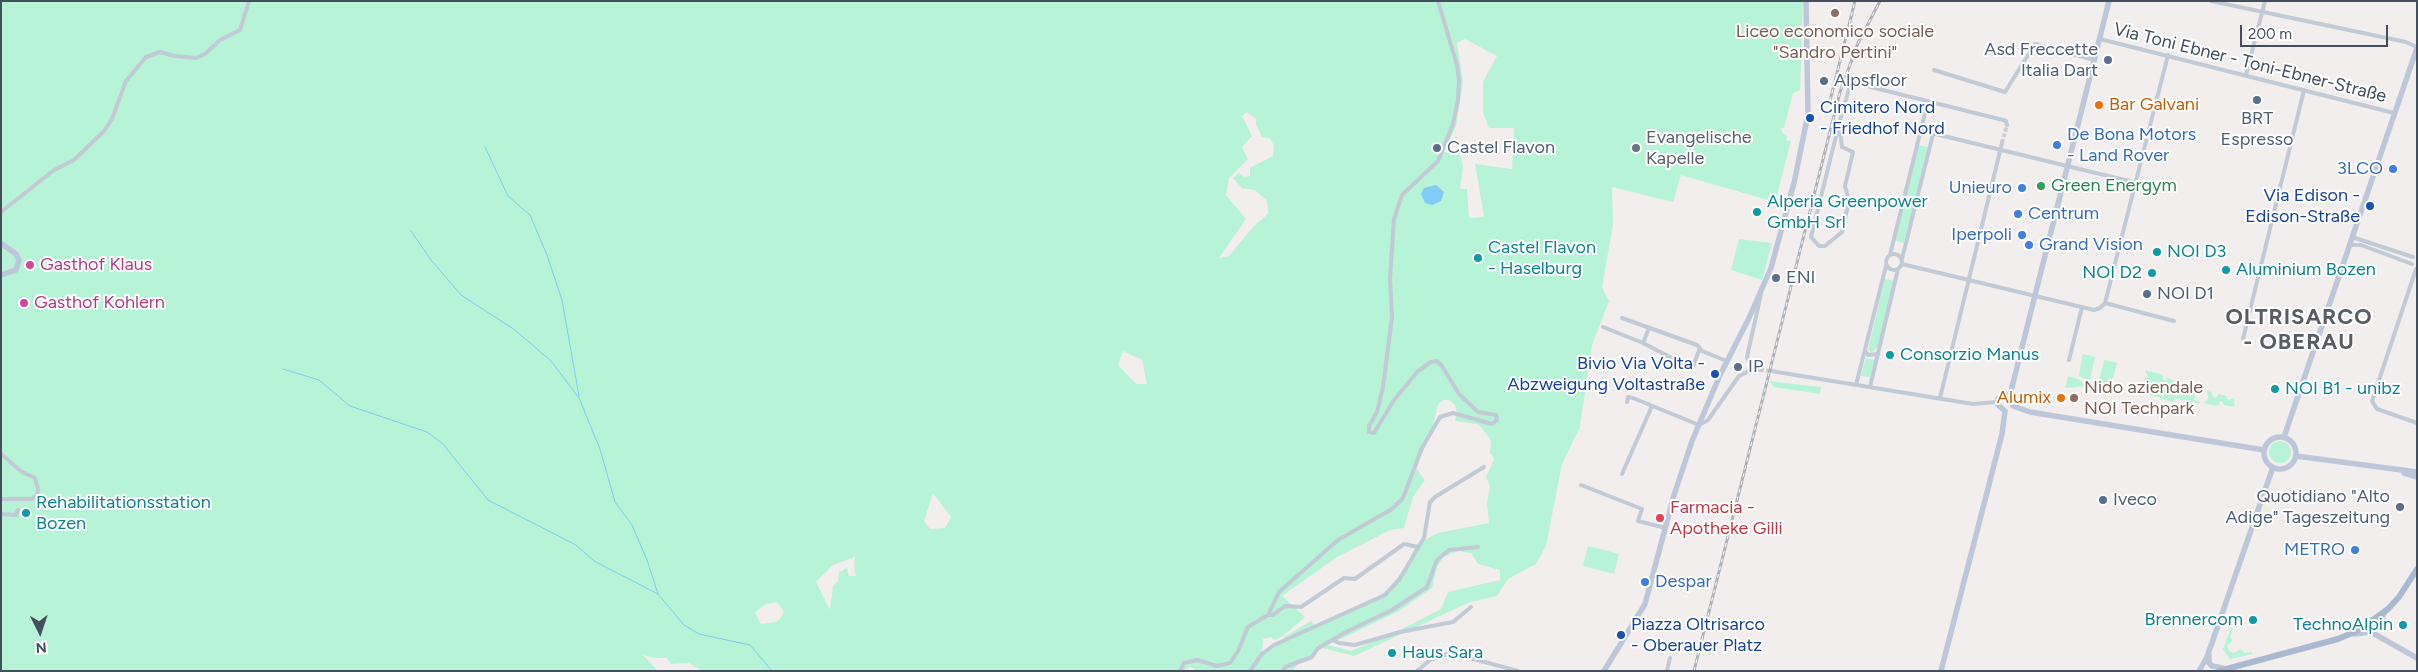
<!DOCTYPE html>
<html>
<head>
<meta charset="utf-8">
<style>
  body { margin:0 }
  #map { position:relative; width:2418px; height:672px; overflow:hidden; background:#f1eeed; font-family:Figtree,sans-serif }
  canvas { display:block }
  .frame { position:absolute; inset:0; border:2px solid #444e5d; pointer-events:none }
  .north { position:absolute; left:15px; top:607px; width:50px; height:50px; -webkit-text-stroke:4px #fff; paint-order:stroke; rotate:176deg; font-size:14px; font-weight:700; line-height:20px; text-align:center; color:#444e5d }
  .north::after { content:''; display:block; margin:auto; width:18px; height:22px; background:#444e5d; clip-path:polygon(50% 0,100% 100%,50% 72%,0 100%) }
  .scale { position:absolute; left:2240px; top:25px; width:148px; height:22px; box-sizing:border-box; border:2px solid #444e5d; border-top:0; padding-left:6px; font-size:15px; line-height:18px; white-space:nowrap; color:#444e5d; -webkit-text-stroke:4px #fff; paint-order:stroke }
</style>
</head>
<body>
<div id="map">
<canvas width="2418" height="672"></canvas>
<div class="frame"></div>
<div class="north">N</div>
<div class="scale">200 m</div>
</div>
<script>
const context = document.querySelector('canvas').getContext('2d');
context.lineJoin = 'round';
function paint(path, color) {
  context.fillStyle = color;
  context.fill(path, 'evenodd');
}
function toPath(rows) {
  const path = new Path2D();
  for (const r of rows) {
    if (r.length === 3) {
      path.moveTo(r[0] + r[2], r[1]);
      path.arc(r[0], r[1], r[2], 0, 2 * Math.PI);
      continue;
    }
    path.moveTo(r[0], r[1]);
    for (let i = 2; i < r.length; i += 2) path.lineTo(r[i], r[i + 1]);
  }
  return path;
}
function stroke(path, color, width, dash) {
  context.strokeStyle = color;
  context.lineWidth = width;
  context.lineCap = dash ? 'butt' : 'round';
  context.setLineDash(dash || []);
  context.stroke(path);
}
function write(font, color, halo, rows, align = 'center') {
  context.font = font + ' Figtree,sans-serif';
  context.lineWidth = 4;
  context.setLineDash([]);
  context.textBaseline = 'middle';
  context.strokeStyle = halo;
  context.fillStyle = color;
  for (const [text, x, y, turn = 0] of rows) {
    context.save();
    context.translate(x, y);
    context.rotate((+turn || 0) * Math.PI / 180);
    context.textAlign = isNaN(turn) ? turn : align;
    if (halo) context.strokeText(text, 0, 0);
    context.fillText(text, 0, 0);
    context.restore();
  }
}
paint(toPath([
  [1,1,1803,1,1800,90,1793,93,1784,128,1781,128,1782,132,1787,136,1786,140,1791,141,1775,202,1681,175,1673,202,1612,187,1613,224,1602,287,1609,301,1592,345,1580,427,1562,464,1546,546,1536,564,1508,579,1497,596,1470,602,1354,656,1323,648,1302,660,1292,671,1197,671,1190,667,1183,671,702,671,689,663,671,664,667,658,655,658,643,655,658,671,1,671],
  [1465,39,1497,56,1483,82,1483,112,1489,128,1514,128,1512,169,1475,164,1484,217,1469,218,1467,189,1460,189,1463,166,1460,155,1444,152,1456,126,1463,81,1457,43],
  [1247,112,1256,119,1256,124,1262,137,1269,138,1274,145,1273,156,1250,168,1250,176,1244,177,1239,173,1233,178,1242,188,1255,190,1267,201,1268,214,1253,227,1229,256,1219,258,1246,219,1226,195,1229,178,1248,159,1242,147,1252,136,1242,116],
  [1123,351,1142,360,1147,384,1136,384,1118,365],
  [1444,400,1449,400,1455,405,1457,412,1455,421,1477,424,1481,427,1491,440,1490,453,1494,458,1493,462,1486,477,1490,486,1487,503,1489,523,1438,533,1417,544,1403,571,1384,593,1316,626,1311,621,1284,637,1283,641,1272,649,1262,653,1263,639,1271,637,1275,640,1283,636,1305,617,1282,596,1337,557,1390,530,1404,528,1413,497,1425,480,1415,467,1431,435,1438,404],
  [933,493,951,517,945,528,930,529,924,521],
  [1458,551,1471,553,1478,564,1500,570,1500,580,1448,592,1441,609,1400,630,1351,651,1328,645,1399,611,1432,588,1437,567,1443,557],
  [855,557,854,566,856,576,849,576,847,568,839,572,838,581,833,586,830,610,816,582,833,565],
  [777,602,784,612,780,619,776,622,761,624,755,612,766,604],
  [1918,145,1928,147,1904,243,1894,240],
  [1739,239,1772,243,1762,280,1731,270],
  [1885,279,1895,281,1878,347,1871,353,1868,349],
  [2083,354,2095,357,2090,380,2082,378,2079,375],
  [1866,358,1875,360,1870,377,1861,376],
  [2104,360,2117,363,2112,381,2108,384,2099,382],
  [2145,370,2163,375,2163,379,2166,381,2167,377,2179,384,2203,390,2203,392,2196,391,2194,400,2199,401,2200,404,2175,398,2173,402,2141,392,2140,388,2144,389,2145,387,2141,383,2146,384,2146,381,2143,380,2148,377],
  [2068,376,2080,380,2086,386,2065,388],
  [1769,381,1821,387,1820,394,1774,387],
  [2207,391,2211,392,2213,397,2216,398,2219,394,2226,396,2228,400,2235,398,2234,407,2224,405,2222,401,2219,402,2219,405,2216,406,2204,403,2208,399],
  [2280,452,11],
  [1588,546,1619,554,1614,574,1583,566],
  [2231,628,2233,628,2230,637,2233,640,2227,646,2230,652,2234,653,2241,649,2245,653,2252,652,2252,654,2230,659,2223,649]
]), '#b7f3d6');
paint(toPath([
  [2271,482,2279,482,2262,533,2256,531,2267,499,2271,500,2276,484]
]), '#f4efdc');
paint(toPath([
  [1436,185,1444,192,1441,201,1432,205,1425,203,1421,194,1424,188]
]), '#7fccf4');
stroke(toPath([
  [485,147,508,196,530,215,547,255,562,300,579,396],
  [411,231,431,260,461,295,515,330,551,361,579,398,600,449,615,502,632,525,647,560,658,594],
  [283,369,319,380,350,406,427,432,443,444,488,500,576,545,594,561,658,594,684,625,699,634,750,645,772,671]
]), '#7fccf4', 1);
stroke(toPath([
  [2002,143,2007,125],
  [1760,370,1771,371]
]), '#ceced0', 4, [4, 2]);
stroke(toPath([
  [2211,1,2406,42,2417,47],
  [2100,39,2394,113],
  [1934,70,2005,92,2035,44,2095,60],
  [2246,75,2265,1],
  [1839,124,1842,147,1853,152,1845,186,1849,201,1842,232,1825,246,1819,246,1811,237,1839,124,1851,82,2003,120,2006,121,2007,125],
  [1919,130,2137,183],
  [1,212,54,170,74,160,104,131,112,119,126,81,146,57,160,52,175,56,196,58,205,54,220,40,240,30,249,1],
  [2352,237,2413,257],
  [2350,245,2361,245,2412,264],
  [1894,262,8],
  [1890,255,1928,101],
  [1902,259,1933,134],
  [1902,264,2094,310,2100,308,2105,303,2174,321],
  [2416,269,2372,401,2377,409,2417,423],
  [2105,303,2168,55],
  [1622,318,1697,345,1702,351,1727,361],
  [1603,327,1643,343],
  [1649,328,1643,343,1689,367,1693,366,1700,348],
  [2243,339,2304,90],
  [1865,351,1868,355,1878,354],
  [2069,360,2082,307],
  [1753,369,1747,357,1761,294],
  [1771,371,1973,404,1997,402],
  [1856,385,1886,266],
  [1870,387,1898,269],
  [1940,398,2002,143],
  [1627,402,1628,397,1633,398,1699,425,1708,420,1739,376,1753,369,1760,370],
  [1,454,22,472,35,478,38,489,37,495,32,499,1,499],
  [1622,474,1652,406],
  [1581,485,1642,509,1638,521,1666,528],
  [1,514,16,515,18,510],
  [1268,615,1273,615,1285,606,1301,607,1344,578,1355,579,1404,544,1418,547],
  [1332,640,1339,643,1355,645,1400,632,1453,622,1471,607],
  [1180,671,1184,663,1197,660,1217,666,1230,663,1238,651,1248,627,1268,615,1279,592,1338,540,1392,509,1403,498,1422,448,1440,417,1453,413,1492,424,1497,420,1496,415,1478,412,1459,394,1442,366,1437,361,1431,362,1418,371,1394,400,1374,433,1369,432,1369,426,1377,412,1383,387,1392,317,1390,278,1394,219,1402,195,1438,161,1453,124,1458,100,1459,79,1457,65,1438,1],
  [1250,671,1262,654,1274,645,1385,595,1399,580,1424,538,1430,502,1435,497,1484,467],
  [1283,671,1285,667,1312,657,1318,648,1348,631,1392,610,1427,587,1437,560,1449,550,1478,547],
  [1417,671,1430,660,1451,653,1518,671],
  [1667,671,1670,658]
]), '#c2cad6', 4);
stroke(toPath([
  [1,275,16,270,19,260,16,254,2,244],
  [2010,395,2109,1],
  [2013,406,2030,412,2264,450],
  [2005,411,1998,405,1998,399,2003,394,2010,395],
  [2284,437,2417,48],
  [2280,453,16],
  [2296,456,2417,472],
  [2404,473,2417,477],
  [2371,632,2376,628,2385,612],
  [2354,634,2371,632,2417,658],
  [2209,656,2209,663,2212,666,2223,668],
  [1604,671,1645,604,1674,495,1692,441,1720,375,1749,318,1771,268,1794,183,1808,114,1806,1],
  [1941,671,2002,434,2005,411],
  [2199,671,2207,657,2273,467]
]), '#bec7d9', 5.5);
stroke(toPath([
  [2219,671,2338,639,2357,631,2388,609,2399,597,2417,569]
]), '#aab8d0', 6);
const rail = toPath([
  [1830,101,1855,1],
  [1694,671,1840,92,1858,43,1880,1]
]);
stroke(rail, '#afb1b9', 3);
stroke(rail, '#fff', 1, [4]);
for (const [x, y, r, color] of [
  [1835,13,5,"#8d6e63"],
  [2108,60,5,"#5c6f8a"],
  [1824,81,5,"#5c6f8a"],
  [2257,100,5,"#5c6f8a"],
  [2099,105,5,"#e8710a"],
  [1810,118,5,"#1a4fb4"],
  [2057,145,5,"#3f7fe0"],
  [1437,148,5,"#5c6f8a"],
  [1636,148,5,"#6b7280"],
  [2393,169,5,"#3f7fe0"],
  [2041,186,5,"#2e9e5b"],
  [2022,188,5,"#3f7fe0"],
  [2370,206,5,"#1a4fb4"],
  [1757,212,5,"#0f9aa8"],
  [2018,214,5,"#3f7fe0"],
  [2022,235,5,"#3f7fe0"],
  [2029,245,5,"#3f7fe0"],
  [2157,252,5,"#0f9aa8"],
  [1478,258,5,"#0f9aa8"],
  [30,265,5,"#d1479c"],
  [2226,270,5,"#0f9aa8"],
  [2152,273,5,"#0f9aa8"],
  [1776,278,5,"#5c6f8a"],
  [2147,294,5,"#5c6f8a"],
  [24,303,5,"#d1479c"],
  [1890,355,5,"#0f9aa8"],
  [1738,367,5,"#5c6f8a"],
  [1715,374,5,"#1a4fb4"],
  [2275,389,5,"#0f9aa8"],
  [2061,398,5,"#e8710a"],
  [2074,398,5,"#8d6e63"],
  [2103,500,5,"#5c6f8a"],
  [2400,507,5,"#5c6f8a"],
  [26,513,5,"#0f9aa8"],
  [1660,518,5,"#e0444e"],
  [2355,550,5,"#3f7fe0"],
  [1645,582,5,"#3f7fe0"],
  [2253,620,5,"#0f9aa8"],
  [2403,625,5,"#0f9aa8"],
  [1621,635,5,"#1a4fb4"],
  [1392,653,5,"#0f9aa8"]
]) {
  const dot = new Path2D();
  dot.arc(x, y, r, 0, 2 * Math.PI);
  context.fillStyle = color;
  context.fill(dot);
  stroke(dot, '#fff', 2);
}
write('18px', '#785e54', '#fff', [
  ["Liceo economico sociale",1835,32],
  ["\"Sandro Pertini\"",1835,53],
  ["Nido aziendale",2084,388,"left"],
  ["NOI Techpark",2084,409,"left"]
]);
write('18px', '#4e5e75', '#fff', [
  ["Asd Freccette",2098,50,"right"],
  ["Italia Dart",2098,71,"right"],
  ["Alpsfloor",1834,81],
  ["BRT",2257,119,"center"],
  ["Espresso",2257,140,"center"],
  ["Castel Flavon",1447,148],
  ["ENI",1786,278],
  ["NOI D1",2157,294],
  ["IP",1748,367],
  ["Quotidiano \"Alto",2390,497,"right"],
  ["Adige\" Tageszeitung",2390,518,"right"],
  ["Iveco",2113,500]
], 'left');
write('18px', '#444e5d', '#fff', [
  ["Via Toni Ebner - Toni-Ebner-Straße",2250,63,14]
]);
write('18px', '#c56008', '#fff', [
  ["Bar Galvani",2109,105],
  ["Alumix",2051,398,"right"]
], 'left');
write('18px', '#164399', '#fff', [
  ["Cimitero Nord",1820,108],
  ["- Friedhof Nord",1820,129],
  ["Via Edison -",2360,196,"right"],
  ["Edison-Straße",2360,217,"right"],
  ["Bivio Via Volta -",1705,364,"right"],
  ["Abzweigung Voltastraße",1705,385,"right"],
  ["Piazza Oltrisarco",1631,625],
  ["- Oberauer Platz",1631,646]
], 'left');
write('18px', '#366cbe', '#fff', [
  ["De Bona Motors",2067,135],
  ["- Land Rover",2067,156],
  ["3LCO",2383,169,"right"],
  ["Unieuro",2012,188,"right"],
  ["Centrum",2028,214],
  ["Iperpoli",2012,235,"right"],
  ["Grand Vision",2039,245],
  ["METRO",2345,550,"right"],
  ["Despar",1655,582]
], 'left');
write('18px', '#5b616d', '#fff', [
  ["Evangelische",1646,138],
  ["Kapelle",1646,159]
], 'left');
write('18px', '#27864d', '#fff', [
  ["Green Energym",2051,186]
], 'left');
write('18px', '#0d838f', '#fff', [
  ["Alperia Greenpower",1767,202],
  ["GmbH Srl",1767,223],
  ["Castel Flavon",1488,248],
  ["- Haselburg",1488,269],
  ["NOI D3",2167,252],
  ["Aluminium Bozen",2236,270],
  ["NOI D2",2142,273,"right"],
  ["Consorzio Manus",1900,355],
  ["NOI B1 - unibz",2285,389],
  ["Rehabilitationsstation",36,503],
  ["Bozen",36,524],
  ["Brennercom",2243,620,"right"],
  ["TechnoAlpin",2393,625,"right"],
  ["Haus Sara",1402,653]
], 'left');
write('18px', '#b23c85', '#fff', [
  ["Gasthof Klaus",40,265],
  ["Gasthof Kohlern",34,303]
], 'left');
write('18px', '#be3a42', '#fff', [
  ["Farmacia -",1670,508],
  ["Apotheke Gilli",1670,529]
], 'left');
context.letterSpacing = '1px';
write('bold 22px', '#595d63', '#fff', [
  ["OLTRISARCO",2299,318],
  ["- OBERAU",2299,343]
]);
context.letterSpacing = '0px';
</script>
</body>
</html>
